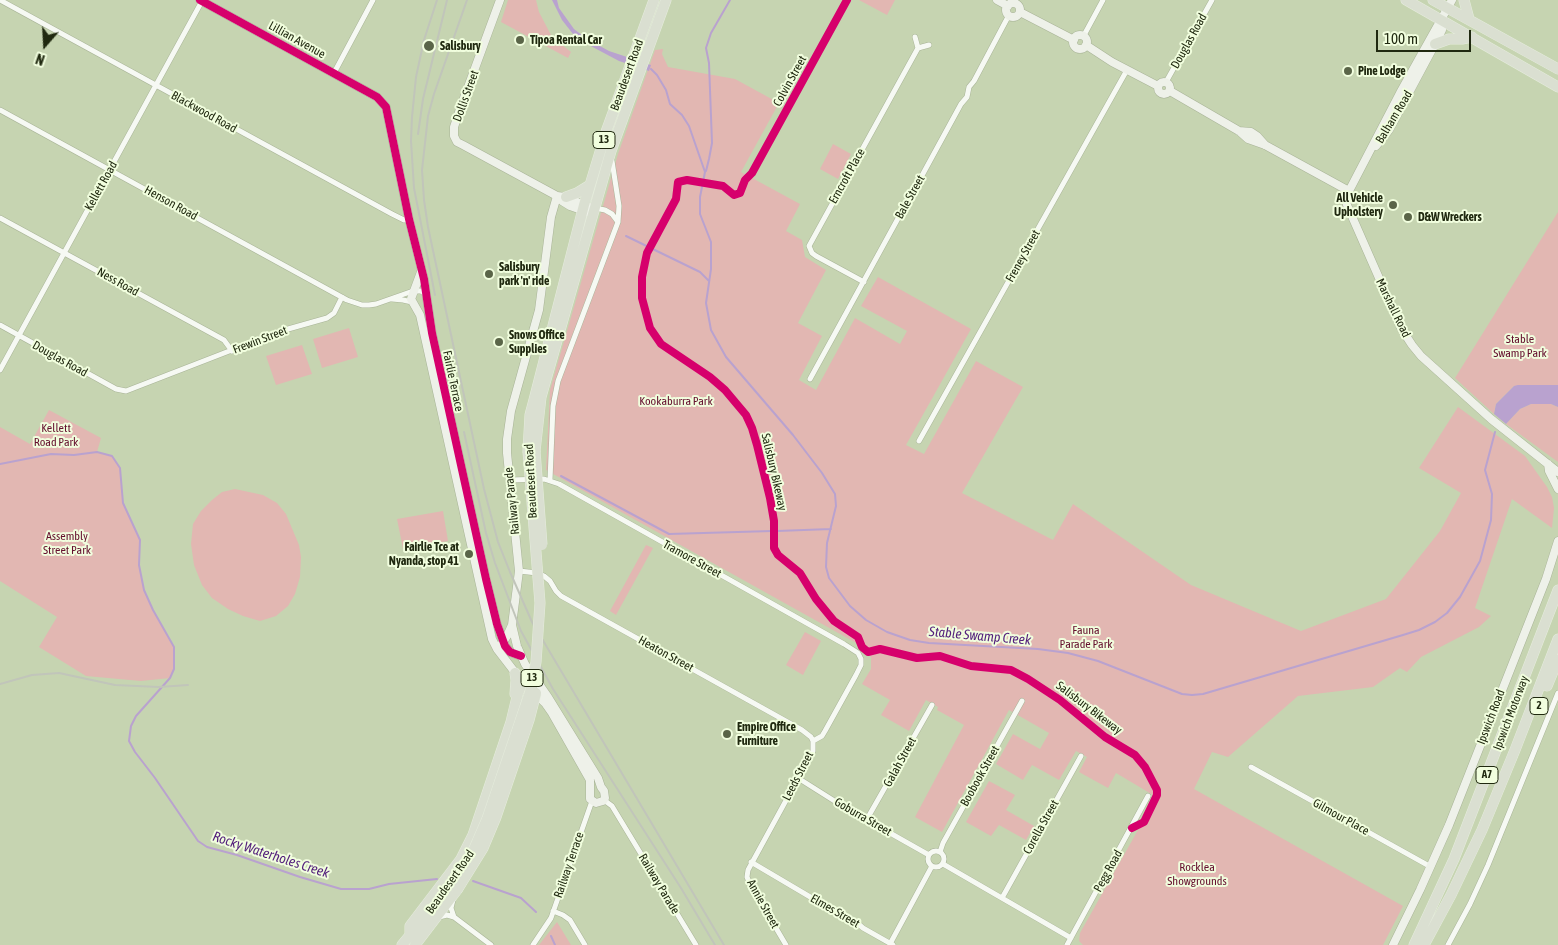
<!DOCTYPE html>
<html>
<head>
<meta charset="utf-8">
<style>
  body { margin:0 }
  #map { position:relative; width:1558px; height:945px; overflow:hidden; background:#c6d4b1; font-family:"Asap Condensed",sans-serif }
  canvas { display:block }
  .north { position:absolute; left:20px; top:20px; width:50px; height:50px; -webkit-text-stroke:4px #f1fede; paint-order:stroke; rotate:199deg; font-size:14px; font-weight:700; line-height:20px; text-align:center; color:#202910 }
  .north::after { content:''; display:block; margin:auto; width:18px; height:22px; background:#202910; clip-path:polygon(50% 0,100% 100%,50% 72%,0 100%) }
  .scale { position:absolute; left:1376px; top:30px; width:95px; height:22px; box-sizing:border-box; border:2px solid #202910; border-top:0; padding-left:6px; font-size:15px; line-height:18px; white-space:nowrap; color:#202910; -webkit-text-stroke:4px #f1fede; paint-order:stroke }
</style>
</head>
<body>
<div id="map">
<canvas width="1558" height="945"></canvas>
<div class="north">N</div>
<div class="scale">100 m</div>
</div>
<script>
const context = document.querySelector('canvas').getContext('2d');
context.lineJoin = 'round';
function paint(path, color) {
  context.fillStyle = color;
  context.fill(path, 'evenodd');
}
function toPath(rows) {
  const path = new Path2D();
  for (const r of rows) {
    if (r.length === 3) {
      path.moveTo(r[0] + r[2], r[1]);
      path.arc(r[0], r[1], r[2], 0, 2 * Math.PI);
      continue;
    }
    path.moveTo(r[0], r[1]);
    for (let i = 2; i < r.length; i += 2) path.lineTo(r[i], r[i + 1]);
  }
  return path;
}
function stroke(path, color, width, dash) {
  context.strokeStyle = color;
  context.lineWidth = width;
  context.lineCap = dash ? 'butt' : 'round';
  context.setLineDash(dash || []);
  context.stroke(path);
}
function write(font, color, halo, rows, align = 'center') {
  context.font = font + ' "Asap Condensed",sans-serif';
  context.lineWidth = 4;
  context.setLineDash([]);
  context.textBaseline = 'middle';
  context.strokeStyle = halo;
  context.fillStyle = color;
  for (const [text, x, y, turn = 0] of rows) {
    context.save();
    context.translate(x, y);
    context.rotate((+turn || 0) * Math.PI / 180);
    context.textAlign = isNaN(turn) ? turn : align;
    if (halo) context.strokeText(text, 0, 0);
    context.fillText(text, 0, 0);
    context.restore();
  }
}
paint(toPath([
  [508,0,536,0,539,12,552,37,571,52,568,58,501,22],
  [859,0,895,0,887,15],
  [663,49,662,54,668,67,735,79,779,103,741,172,800,204,786,231,802,240,805,257,826,270,798,323,822,336,799,380,816,390,855,318,900,344,907,331,861,306,878,277,971,329,906,445,924,454,976,361,1023,387,962,493,1053,540,1073,504,1191,585,1301,631,1386,599,1440,531,1461,493,1419,468,1458,407,1525,456,1547,487,1552,497,1554,508,1552,528,1512,499,1475,608,1491,616,1479,627,1421,657,1407,672,1400,668,1373,687,1298,696,1228,757,1212,752,1194,789,1403,906,1383,945,1083,945,1079,941,1080,933,1138,830,1145,824,1161,794,1153,795,1116,773,1108,788,1079,772,1087,757,1076,751,1059,780,1032,765,1023,780,996,764,1013,734,1040,749,1049,733,1009,710,942,832,915,817,964,725,937,710,938,707,926,700,909,731,881,715,890,700,862,684,871,669,871,657,858,644,546,470,550,390,618,154,655,50],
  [833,144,851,154,838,179,820,169],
  [1558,212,1558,385,1514,386,1496,404,1494,414,1455,378],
  [349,328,358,357,322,368,313,339],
  [302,345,312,374,276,385,266,356],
  [1531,404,1551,404,1558,407,1558,462,1506,424,1520,409],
  [49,410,101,438,97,452,112,456,120,468,123,503,140,540,139,565,144,590,153,610,174,647,174,669,170,678,141,681,86,676,39,647,57,617,0,581,0,427,30,444],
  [235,489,263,495,277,503,286,514,299,545,301,557,300,577,295,594,288,606,276,616,260,621,243,616,228,609,212,598,202,585,194,565,191,544,193,524,201,511,212,500,222,492],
  [443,511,448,541,403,549,397,519],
  [646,545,653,548,616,615,610,611],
  [805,632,821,641,803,675,786,665],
  [989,781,1015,795,1006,810,1034,826,1026,840,999,825,991,836,966,822],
  [557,922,571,945,539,945]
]), '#e2b7b2');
paint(toPath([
  [552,0,557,0,559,8,574,29,587,39,609,51,651,65,649,71,619,61,587,44,573,34,562,20],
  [1518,385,1558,385,1558,407,1551,404,1531,404,1520,409,1506,424,1494,414,1496,404,1514,386]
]), '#b9a2cf');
stroke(toPath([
  [651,69,657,75,666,90,670,104,682,115,689,126,705,172,700,197,700,214,711,242,711,269,706,303,711,330,726,357,793,435,822,473,835,494,836,506,827,543,826,567,829,578,850,606,866,620,887,632,910,640,929,643,1038,649,1068,653,1098,661,1182,694,1192,695,1203,694,1403,635,1419,630,1435,622,1447,613,1460,597,1480,561,1491,520,1492,494,1485,470,1495,432],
  [706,171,709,159,712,143,709,63,706,48,711,33,730,0],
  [626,236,700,272,709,281],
  [0,464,51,454,74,455,97,452,112,456,120,468,123,503,140,540,139,565,144,590,153,610,174,647,174,669,170,678,136,716,131,726,129,741,135,752,155,778,198,841,207,847,237,855,300,877,341,889,369,889,389,884,437,879],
  [561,476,669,534,772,531],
  [777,531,831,529],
  [473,881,521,898,536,912],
  [551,936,555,945]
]), '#b9a2cf', 2);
const street = toPath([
  [0,0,392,214,404,220,409,219],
  [915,37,918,48,929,45],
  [1083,37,1103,0],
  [334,73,373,0],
  [1166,82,1212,0],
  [0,110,347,300,362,305,369,305,376,304,413,291,421,291,426,294],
  [752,173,847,0],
  [595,208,605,210,612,214,618,222],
  [0,218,224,340,232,351],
  [864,282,816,256,812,253,809,246,918,48],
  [392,299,403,300,412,302],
  [0,325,116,389,126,391,281,331,327,318,334,313,342,297],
  [0,370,202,1],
  [810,379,901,213,907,207,908,197,913,192,961,104,967,97,969,87,974,81,1009,15],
  [919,441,1127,70],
  [510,480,544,479,559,484,844,644,858,653,861,659,861,665,856,675,825,731,822,736,813,741,813,751,748,870,747,877,750,884,786,945],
  [550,480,553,406,558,381,618,222,619,206,612,161],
  [519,571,537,573,544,576,550,581,556,591,561,596,802,730,811,737,813,741],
  [1251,767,1431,867],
  [798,778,844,807,929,855],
  [604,800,612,806,696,945],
  [867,819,932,705],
  [936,859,8],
  [940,852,943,843,1022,701],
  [751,862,834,911,843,918,855,921,863,928,893,945],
  [943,864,1071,938],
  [1002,898,1081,756],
  [453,900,451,908,454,917],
  [553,911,563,915,570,920,585,945],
  [439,917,447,915,454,917,491,945],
  [890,944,932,866],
  [533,945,551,918,592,801],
  [1067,945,1148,796],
  [1448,945,1470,904,1488,865,1558,693]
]);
const secondary = toPath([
  [200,0,377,97,386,107,409,219,424,279,432,333,486,579,497,624,505,646,510,652,521,656],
  [500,0,460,109,454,127,454,136,457,142,463,145,557,196,565,197,589,207],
  [997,0,1008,6],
  [1452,0,1400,93,1349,191,1346,198,1347,205,1401,328,1412,345,1421,356,1491,419,1558,472],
  [1013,10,7],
  [1020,12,1074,40],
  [1080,42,7],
  [1086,45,1112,62,1158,86],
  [1164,88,6],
  [1170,91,1239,131,1248,139,1265,145,1349,191],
  [1239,131,1251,132,1257,136,1265,145],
  [1376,146,1389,130,1435,44,1442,30,1442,20],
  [557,196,562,201,570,206,587,212],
  [421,272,411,299,420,315,492,639,497,649,517,675],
  [1548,464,1549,471,1558,489],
  [501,645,507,636,512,625],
  [532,691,545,703,552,713,590,780,590,799,596,803,603,801,605,798,604,791,601,787,598,778,548,697,525,664,517,646,512,625,519,571,507,453,507,439,511,411,539,310,551,217,557,196],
  [1393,945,1420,890,1449,825,1546,579,1558,541]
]);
const highway = toPath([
  [1406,0,1558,87],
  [1433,0,1558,69],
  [1464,0,1469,19],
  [1435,44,1449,39,1462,39,1472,37],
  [566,197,577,193,590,185],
  [528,451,530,415,534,400,584,205,606,132,654,0],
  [535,451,541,397,611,151,666,0],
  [515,673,516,680,515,694],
  [1547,686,1558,660],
  [410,933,410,926,461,859,473,835,511,722,518,693,522,685,532,674],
  [402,945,448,889],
  [415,945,457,890],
  [1414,945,1454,859,1558,590],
  [1424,945,1451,895,1482,830,1515,750,1558,639]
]);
stroke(street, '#a8b397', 6);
stroke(secondary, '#a8b397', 9);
stroke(highway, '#e5ecdc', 11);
stroke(street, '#f6f9f3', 5);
stroke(secondary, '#eef1e9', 8);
stroke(highway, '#dadfd1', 10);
stroke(toPath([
  [467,0,434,94,428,116,422,170,424,200,428,227,484,489,498,542,510,572,532,622,724,945],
  [418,134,423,99,447,0],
  [435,295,414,188,411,141,412,117,416,77,424,40,437,0],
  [464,432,486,533,495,563,521,631,553,689,681,888,715,945],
  [0,684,32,675,59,673,115,685,159,687,188,685]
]), '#c1c5ba', 2);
const highwayBridge = toPath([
  [535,451,542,545],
  [448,889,474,849,487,819,530,692,536,662,540,603,528,451],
  [457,890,483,848,496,817,529,720,536,693]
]);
stroke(highwayBridge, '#e5ecdc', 11, []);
stroke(highwayBridge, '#dadfd1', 10);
stroke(toPath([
  [200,0,377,97,386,107,409,219,424,279,432,333,486,579,497,624,505,646,510,652,521,656],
  [847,0,752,173,745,180,740,193,734,195,723,186,687,180,678,182,676,199,647,253,642,277,642,298,650,328,661,344,710,377,725,390,746,415,752,428,757,445,770,498,774,521,774,548,778,555,800,573,816,599,834,621,858,637,862,647,868,652,880,649,917,658,940,656,971,666,1011,670,1028,679,1060,700,1105,737,1135,755,1145,767,1157,790,1157,795,1144,822,1132,828]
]), '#d6006c', 8);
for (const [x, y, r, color] of [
  [520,40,5,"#5a6548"],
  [429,46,6,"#5a6548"],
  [1348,71,5,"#5a6548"],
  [1393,205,5,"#5a6548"],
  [1408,217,5,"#5a6548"],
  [489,274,5,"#5a6548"],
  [499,342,5,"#5a6548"],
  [469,554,5,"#5a6548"],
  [727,734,5,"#5a6548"]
]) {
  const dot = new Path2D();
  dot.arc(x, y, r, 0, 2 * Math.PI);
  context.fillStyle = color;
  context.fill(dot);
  stroke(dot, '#f1fede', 2);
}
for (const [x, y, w] of [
  [604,140,22],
  [532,678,22],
  [1539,706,18],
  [1487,775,22]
]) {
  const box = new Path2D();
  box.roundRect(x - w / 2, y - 8.5, w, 17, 4);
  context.fillStyle = '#f1fede';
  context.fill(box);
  stroke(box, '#202910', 1);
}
write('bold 11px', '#202910', null, [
  ["13",604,140],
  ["13",532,678],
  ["2",1539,706],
  ["A7",1487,775]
]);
write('12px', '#202910', '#f1fede', [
  ["Lillian Avenue",297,40,29],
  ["Douglas Road",1189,41,-61],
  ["Beaudesert Road",627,75,-70],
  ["Colvin Street",790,81,-61],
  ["Dollis Street",466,96,-70],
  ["Blackwood Road",204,112,29],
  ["Balham Road",1394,117,-59],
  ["Erncroft Place",847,176,-61],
  ["Kellett Road",101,186,-61],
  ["Bale Street",910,197,-61],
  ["Henson Road",171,203,29],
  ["Freney Street",1023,256,-61],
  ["Ness Road",118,282,29],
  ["Marshall Road",1393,308,64],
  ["Frewin Street",260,340,-21],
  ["Douglas Road",60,359,29],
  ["Fairlie Terrace",453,381,78],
  ["Salisbury Bikeway",774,472,77],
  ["Beaudesert Road",531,481,-93],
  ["Railway Parade",512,501,-96],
  ["Tramore Street",692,559,29],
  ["Heaton Street",666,654,29],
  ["Salisbury Bikeway",1089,708,37],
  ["Ipswich Motorway",1511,713,-69],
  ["Ipswich Road",1491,717,-69],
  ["Galah Street",900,762,-61],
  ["Leeds Street",798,776,-63],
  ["Boobook Street",980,776,-61],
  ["Goburra Street",863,817,30],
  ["Gilmour Place",1341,817,29],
  ["Corella Street",1041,827,-61],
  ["Railway Terrace",569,865,-71],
  ["Pegg Road",1108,871,-61],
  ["Beaudesert Road",450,882,-55],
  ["Railway Parade",659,884,59],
  ["Annie Street",763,904,61],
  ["Elmes Street",835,911,30]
]);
write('bold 12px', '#202910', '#f1fede', [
  ["Tipoa Rental Car",530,40],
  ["Salisbury",440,46],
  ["Pine Lodge",1358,71],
  ["All Vehicle",1383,198,"right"],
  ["Upholstery",1383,212,"right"],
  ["D&W Wreckers",1418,217],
  ["Salisbury",499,267],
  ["park 'n' ride",499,281],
  ["Snows Office",509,335],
  ["Supplies",509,349],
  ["Fairlie Tce at",459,547,"right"],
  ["Nyanda, stop 41",459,561,"right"],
  ["Empire Office",737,727],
  ["Furniture",737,741]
], 'left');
write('12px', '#640e2d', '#f1fede', [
  ["Stable",1520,339],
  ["Swamp Park",1520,353],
  ["Kookaburra Park",676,401],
  ["Kellett",56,428],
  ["Road Park",56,442],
  ["Assembly",67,536],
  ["Street Park",67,550],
  ["Fauna",1086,630],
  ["Parade Park",1086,644],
  ["Rocklea",1197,867],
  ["Showgrounds",1197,881]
]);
write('italic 14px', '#521e7b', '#f1fede', [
  ["Stable Swamp Creek",980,636,5],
  ["Rocky Waterholes Creek",271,855,18]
]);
</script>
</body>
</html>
